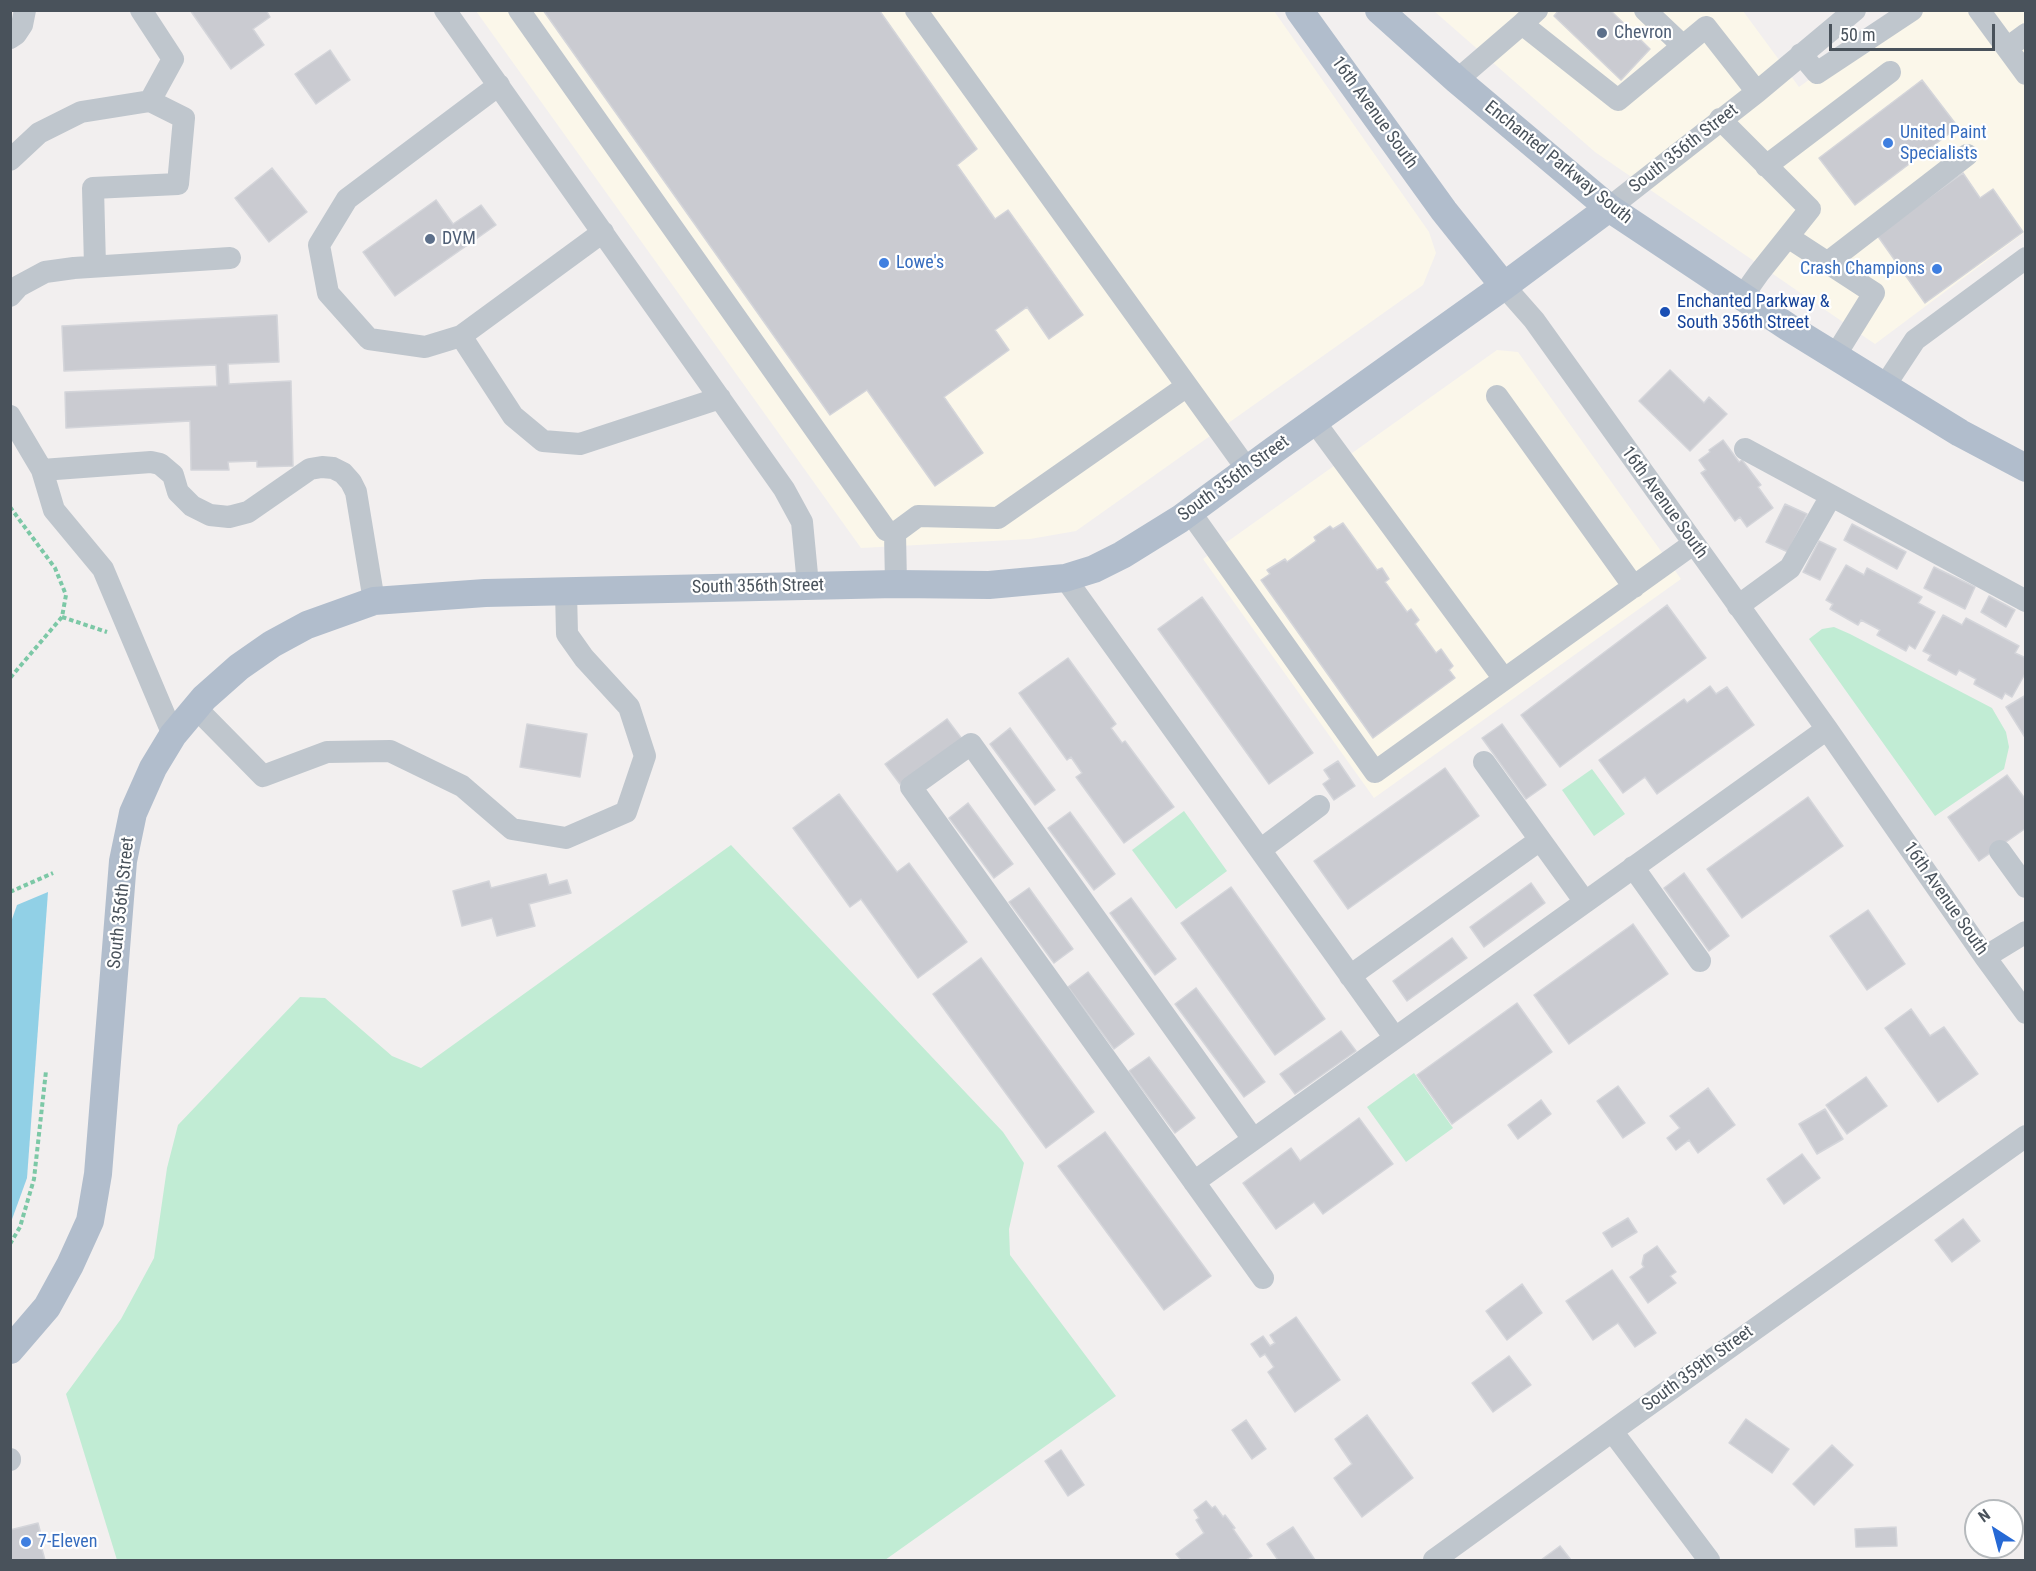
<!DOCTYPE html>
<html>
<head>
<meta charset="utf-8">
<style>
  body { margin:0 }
  #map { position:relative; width:2036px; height:1571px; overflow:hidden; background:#f2efef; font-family:"Roboto Condensed",sans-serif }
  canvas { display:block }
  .frame { position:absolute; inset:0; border:12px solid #49525b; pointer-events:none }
  .north { position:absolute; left:1964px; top:1499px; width:60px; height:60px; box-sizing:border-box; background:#fff; border:2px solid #b6babd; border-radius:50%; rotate:324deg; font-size:16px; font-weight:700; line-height:24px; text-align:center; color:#49525b }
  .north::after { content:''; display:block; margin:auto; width:21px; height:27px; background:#2669d5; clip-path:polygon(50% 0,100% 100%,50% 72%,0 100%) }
  .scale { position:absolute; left:1829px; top:24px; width:166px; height:27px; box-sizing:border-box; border:3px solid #49525b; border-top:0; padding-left:8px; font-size:18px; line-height:21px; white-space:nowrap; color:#49525b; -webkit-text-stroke:4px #fff; paint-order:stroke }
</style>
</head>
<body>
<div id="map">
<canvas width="2036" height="1571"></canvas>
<div class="frame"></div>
<div class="north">N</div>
<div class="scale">50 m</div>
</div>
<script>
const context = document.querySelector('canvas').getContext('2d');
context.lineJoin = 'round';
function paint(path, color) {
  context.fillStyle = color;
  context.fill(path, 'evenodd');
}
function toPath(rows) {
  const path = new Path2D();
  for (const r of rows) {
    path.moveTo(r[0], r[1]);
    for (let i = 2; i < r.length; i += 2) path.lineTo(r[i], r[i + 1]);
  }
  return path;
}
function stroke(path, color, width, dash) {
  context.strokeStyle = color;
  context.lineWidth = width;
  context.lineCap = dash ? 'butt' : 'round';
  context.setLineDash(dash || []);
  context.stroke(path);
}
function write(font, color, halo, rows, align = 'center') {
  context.font = font + ' "Roboto Condensed",sans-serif';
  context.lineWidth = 4.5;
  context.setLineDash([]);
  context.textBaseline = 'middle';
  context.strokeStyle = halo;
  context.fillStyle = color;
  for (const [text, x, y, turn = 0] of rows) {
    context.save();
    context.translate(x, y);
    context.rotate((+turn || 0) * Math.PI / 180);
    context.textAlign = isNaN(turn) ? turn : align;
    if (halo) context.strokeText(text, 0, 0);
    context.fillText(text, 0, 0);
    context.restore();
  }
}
paint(toPath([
  [476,11,1274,11,1429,232,1436,253,1423,285,1076,531,1030,539,861,548],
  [1434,11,1743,11,1799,87,1905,11,2025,11,2025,232,1875,344,1595,152],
  [1497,350,1518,352,1681,579,1374,798,1203,559]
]), '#fbf7ea');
paint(toPath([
  [1834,627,1850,634,1992,708,2006,732,2009,747,2004,769,1935,816,1809,639,1822,629],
  [1592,769,1625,814,1594,836,1562,790],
  [1184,811,1227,871,1176,909,1132,850],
  [731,845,1003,1132,1024,1163,1009,1229,1010,1255,1116,1396,885,1560,117,1560,66,1394,121,1319,154,1258,167,1168,178,1125,300,997,325,998,392,1056,421,1068],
  [1414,1073,1453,1128,1406,1162,1367,1107]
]), '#c1ecd4');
paint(toPath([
  [48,892,27,1178,11,1222,11,922,17,905]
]), '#91d0e6');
const building = toPath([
  [190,10,266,10,270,17,253,29,264,45,231,69,190,10],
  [543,10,879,10,977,149,957,165,995,219,1008,210,1083,315,1049,339,1027,307,995,330,1009,350,944,397,983,453,935,486,867,390,830,415,543,10],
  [1559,10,1610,10,1650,49,1621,80,1554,16,1559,10],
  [330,50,350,80,316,104,295,74,330,50],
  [1922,80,1958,127,1855,205,1819,158,1922,80],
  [272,168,307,212,269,242,235,198,272,168],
  [1963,173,1980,198,1993,189,2023,232,1925,303,1877,235,1963,173],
  [436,200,453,224,481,205,496,225,395,296,363,252,436,200],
  [277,315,279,362,228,364,229,384,291,381,293,466,257,467,257,461,228,462,229,470,191,470,190,421,66,428,65,392,217,386,216,365,64,371,62,326,277,315],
  [1670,370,1704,403,1709,397,1727,414,1690,451,1639,401,1670,370],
  [1723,440,1739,462,1742,460,1761,485,1758,487,1773,508,1747,527,1740,517,1735,521,1701,473,1706,470,1699,460,1710,452,1709,450,1723,440],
  [1785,504,1807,514,1788,552,1766,542,1785,504],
  [1343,523,1377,570,1382,568,1389,579,1385,582,1407,612,1411,609,1419,620,1415,624,1436,653,1441,649,1453,666,1449,670,1455,678,1373,738,1261,580,1270,574,1267,570,1285,559,1287,562,1316,541,1314,537,1330,526,1333,529,1343,523],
  [1852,524,1906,552,1897,569,1844,540,1852,524],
  [1819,541,1836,549,1820,580,1803,572,1819,541],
  [1846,565,1864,575,1867,568,1922,597,1918,603,1935,612,1915,649,1909,645,1906,651,1877,635,1880,630,1861,620,1858,625,1830,609,1833,604,1826,600,1846,565],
  [1934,567,1975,587,1965,609,1924,588,1934,567],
  [1989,596,2015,610,2006,627,1981,612,1989,596],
  [1202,597,1313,753,1269,784,1158,629,1202,597],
  [1667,605,1706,658,1560,767,1521,715,1667,605],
  [1943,615,1962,625,1966,618,2019,646,2015,653,2026,658,2026,672,2012,697,2005,693,2002,699,1974,684,1976,679,1959,670,1956,675,1928,660,1931,655,1923,651,1943,615],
  [1068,658,1116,724,1111,728,1122,743,1125,741,1174,807,1124,843,1076,777,1082,773,1071,757,1067,760,1019,693,1068,658],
  [1710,686,1716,694,1727,687,1754,725,1657,794,1645,777,1623,793,1599,760,1684,699,1687,703,1710,686],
  [2026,695,2026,739,2006,707,2026,695],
  [947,719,962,739,900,784,885,764,947,719],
  [527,724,587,734,580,777,520,767,527,724],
  [1502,724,1546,785,1526,799,1482,738,1502,724],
  [1010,728,1055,790,1035,805,990,744,1010,728],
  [1338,761,1355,786,1334,800,1323,784,1330,779,1324,770,1338,761],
  [1445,768,1479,816,1348,909,1314,861,1445,768],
  [2007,775,2026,800,2026,828,1979,861,1948,817,2007,775],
  [839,794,897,872,909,863,967,942,918,978,861,899,850,907,793,828,839,794],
  [1808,797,1843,846,1742,918,1707,869,1808,797],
  [968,803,1013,864,994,878,949,818,968,803],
  [1070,812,1115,874,1094,890,1048,828,1070,812],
  [1684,873,1729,936,1709,951,1664,888,1684,873],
  [546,874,549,885,567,880,571,893,529,904,535,926,497,936,492,918,462,926,453,891,489,881,491,888,546,874],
  [1531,883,1545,903,1484,947,1470,927,1531,883],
  [1231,887,1325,1019,1275,1055,1181,923,1231,887],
  [1029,888,1073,949,1054,963,1009,902,1029,888],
  [1131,898,1176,959,1155,975,1110,913,1131,898],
  [1868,910,1905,964,1867,990,1830,936,1868,910],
  [1633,924,1668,974,1569,1044,1534,995,1633,924],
  [1452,938,1467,958,1407,1001,1393,981,1452,938],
  [981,958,1094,1112,1046,1148,933,994,981,958],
  [1088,972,1134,1034,1114,1049,1068,987,1088,972],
  [1196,988,1265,1082,1244,1097,1175,1004,1196,988],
  [1517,1003,1552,1052,1452,1124,1417,1075,1517,1003],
  [1911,1009,1930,1036,1944,1027,1978,1074,1938,1102,1885,1028,1911,1009],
  [1341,1031,1356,1051,1295,1094,1280,1074,1341,1031],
  [1149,1057,1195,1118,1175,1133,1129,1071,1149,1057],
  [1866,1077,1887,1106,1847,1134,1826,1105,1866,1077],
  [1618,1086,1645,1123,1623,1138,1597,1101,1618,1086],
  [1708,1088,1735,1125,1698,1153,1689,1140,1676,1150,1667,1138,1680,1128,1670,1116,1708,1088],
  [1541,1100,1551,1114,1518,1139,1508,1125,1541,1100],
  [1825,1109,1843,1139,1817,1154,1799,1124,1825,1109],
  [1359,1118,1393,1164,1323,1214,1314,1202,1276,1229,1243,1183,1291,1148,1300,1161,1359,1118],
  [1105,1132,1211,1276,1164,1310,1058,1166,1105,1132],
  [1802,1154,1820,1178,1784,1204,1767,1179,1802,1154],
  [1628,1218,1637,1232,1612,1247,1603,1233,1628,1218],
  [1963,1219,1980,1241,1952,1262,1935,1240,1963,1219],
  [1657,1246,1676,1272,1670,1276,1676,1283,1648,1303,1630,1277,1644,1267,1642,1264,1644,1255,1657,1246],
  [1612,1270,1656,1333,1635,1347,1618,1323,1593,1340,1566,1301,1612,1270],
  [1522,1284,1542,1313,1507,1340,1486,1311,1522,1284],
  [1296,1317,1340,1380,1295,1412,1268,1372,1274,1367,1265,1354,1260,1357,1251,1344,1263,1336,1270,1346,1275,1343,1270,1335,1296,1317],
  [1509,1356,1531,1385,1493,1412,1472,1383,1509,1356],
  [1367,1415,1413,1478,1362,1517,1334,1478,1352,1464,1335,1439,1367,1415],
  [1746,1419,1789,1449,1772,1473,1729,1443,1746,1419],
  [1246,1420,1266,1449,1252,1459,1232,1430,1246,1420],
  [1832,1445,1853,1465,1814,1505,1793,1484,1832,1445],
  [1061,1450,1084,1485,1068,1496,1045,1461,1061,1450],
  [1206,1501,1212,1508,1215,1506,1223,1517,1225,1515,1235,1528,1233,1529,1252,1556,1246,1560,1181,1560,1176,1554,1204,1533,1196,1520,1199,1518,1194,1510,1206,1501],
  [38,1523,43,1542,40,1542,45,1560,10,1560,10,1530,38,1523],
  [1293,1527,1315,1560,1278,1560,1267,1544,1293,1527],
  [1896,1527,1897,1546,1856,1547,1855,1529,1896,1527],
  [1560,1546,1571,1560,1541,1560,1560,1546]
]);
paint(building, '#cacbd1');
stroke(building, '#d4d5da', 1.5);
stroke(toPath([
  [10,507,55,568,66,595,62,617,10,678],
  [62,617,107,632],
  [10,892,53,873],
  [10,1244,20,1227,34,1179,46,1071]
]), '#7cc8a6', 4, [4.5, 3]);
stroke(toPath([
  [141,10,173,59,150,101],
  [445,10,784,489,802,522,808,585],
  [519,10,886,530,895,533],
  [916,10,1247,469],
  [1537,10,1522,24,1618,100,1706,27,1757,92],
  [1645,10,1683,46],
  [1979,10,2026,74],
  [10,38,16,34,22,25,25,10],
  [2007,48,2026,34],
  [1801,54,1817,73,1912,10],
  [1457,80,1522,24],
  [499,85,347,199,319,245,328,293,369,339,425,347,461,336,603,232],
  [1720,119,1810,209,1759,273,1742,297],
  [10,160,39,133,81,112,150,101,184,118,178,184,93,188,95,266],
  [1766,166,1890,72],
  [1609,208,1757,92,1855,10],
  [1788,237,1874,293,1835,356],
  [1827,263,1967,155],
  [1504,286,1534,320,1827,729,1985,957,2026,1013],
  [10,296,19,286,45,272,74,268,230,258],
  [461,336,513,416,543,441,580,444,720,398],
  [1884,387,1915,340,2026,258],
  [1497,396,1634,587],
  [10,416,42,470,151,462,160,464,173,475,178,492,192,506,210,515,229,517,248,512,310,469,322,467,333,468,343,473,351,482,356,492,374,601],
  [1314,421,1504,679],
  [1745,449,2026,601],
  [42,470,54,510,103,569,173,735],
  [1190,512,1375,772,1693,544],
  [1065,578,1395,1038],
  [896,584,895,533,918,516,998,518,1187,386],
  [1738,606,1790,568,1831,496],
  [196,708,263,776,327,752,390,751,462,786,512,829,566,838,626,812,645,756,629,707,584,658,567,634,566,591],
  [1484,762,1585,902],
  [1260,850,1319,806],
  [2000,851,2026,887],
  [1633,867,1700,961],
  [1985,957,2026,932],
  [1350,976,1540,840],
  [1253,1139,971,744,911,787,1263,1278],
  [1194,1182,1827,729],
  [1612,1431,1709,1560],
  [10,1459,10,1460],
  [1434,1560,1626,1421,2026,1136]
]), '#bfc6cd', 22);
stroke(toPath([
  [1299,10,1444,211,1504,286],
  [1379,10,1457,80,1609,208,1788,327,1960,433,2026,468],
  [10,1350,47,1307,70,1265,90,1221,98,1174,123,861,133,813,153,768,173,735,204,698,239,667,272,644,307,625,374,601,485,593,896,584,989,585,1065,578,1094,569,1122,555,1180,519,1274,450,1504,286,1609,208]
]), '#b1bdcc', 28);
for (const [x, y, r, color] of [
  [1602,33,6,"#5c6f8a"],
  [1888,143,6,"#3f7fe0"],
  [430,239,6,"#5c6f8a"],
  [884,263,6,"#3f7fe0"],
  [1937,269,6,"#3f7fe0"],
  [1665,312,6,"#1a4fb4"],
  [26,1542,6,"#3f7fe0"]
]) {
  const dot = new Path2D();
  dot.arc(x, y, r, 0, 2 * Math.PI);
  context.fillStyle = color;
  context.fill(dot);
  stroke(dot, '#fff', 2);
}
write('18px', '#4e5e75', '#fff', [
  ["Chevron",1614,33],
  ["DVM",442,239]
], 'left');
write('18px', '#49525b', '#fff', [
  ["16th Avenue South",1374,113,54],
  ["South 356th Street",1684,149,-38],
  ["Enchanted Parkway South",1558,163,39],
  ["South 356th Street",1234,479,-36],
  ["16th Avenue South",1664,503,54],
  ["South 356th Street",758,587,-1],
  ["16th Avenue South",1945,899,55],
  ["South 356th Street",122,903,-84],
  ["South 359th Street",1698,1369,-36]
]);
write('18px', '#366cbe', '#fff', [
  ["United Paint",1900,133],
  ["Specialists",1900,154],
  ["Lowe's",896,263],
  ["Crash Champions",1925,269,"right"],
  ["7-Eleven",38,1542]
], 'left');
write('18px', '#164399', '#fff', [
  ["Enchanted Parkway &",1677,302],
  ["South 356th Street",1677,323]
], 'left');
</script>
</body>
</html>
